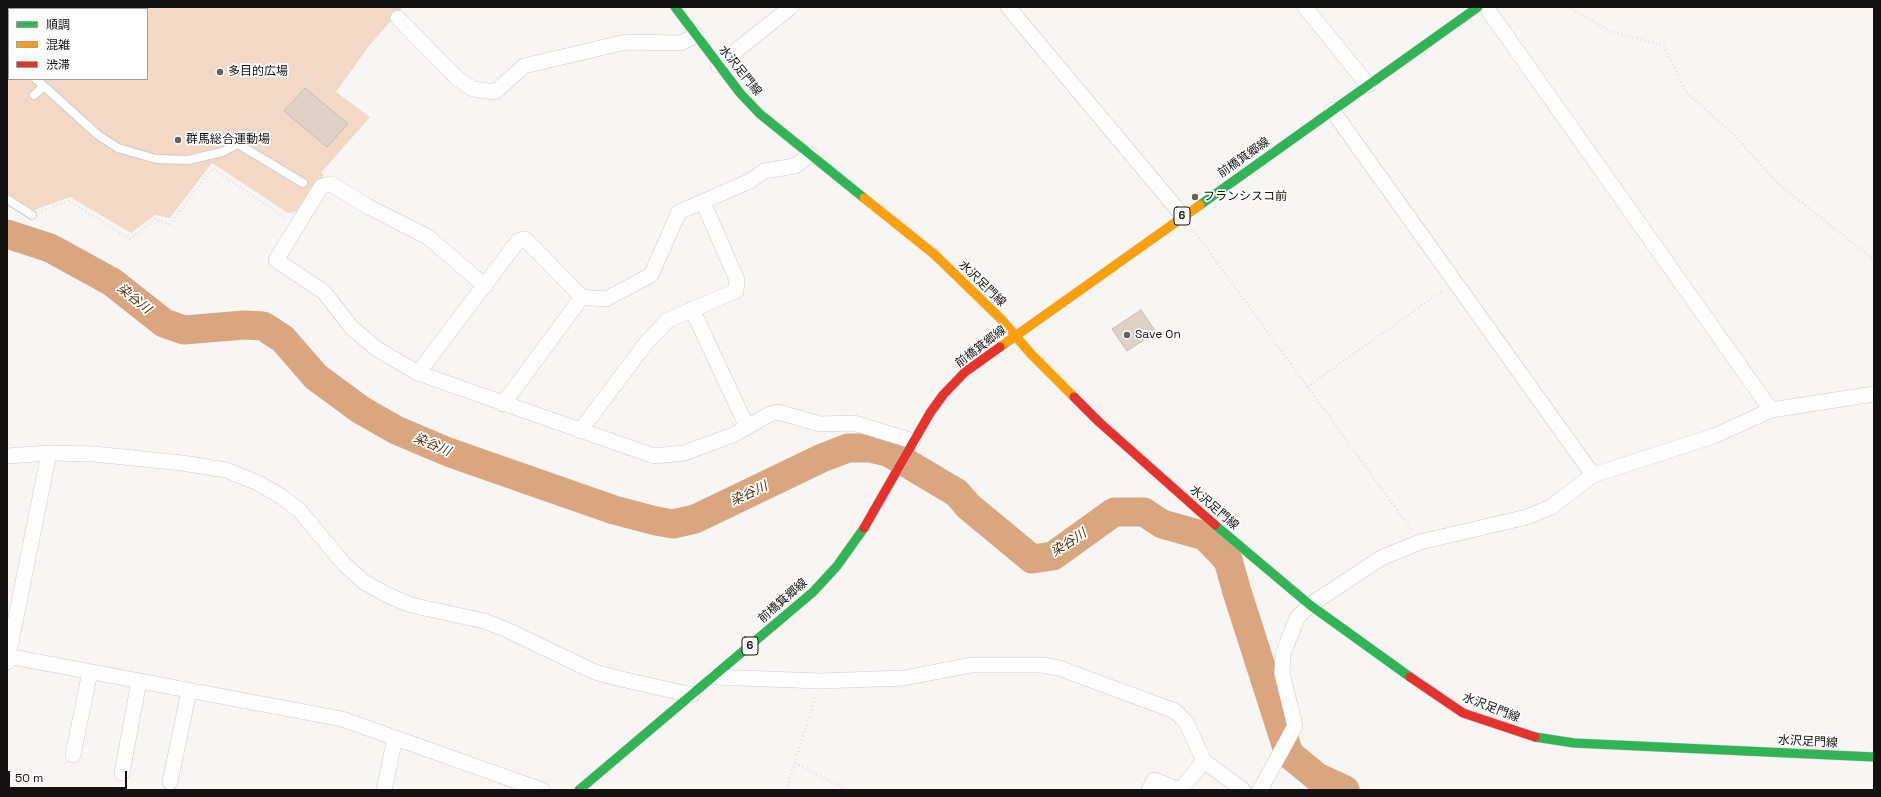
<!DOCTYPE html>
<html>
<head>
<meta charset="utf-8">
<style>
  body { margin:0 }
  #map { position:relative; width:1881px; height:797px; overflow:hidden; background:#f8f5f3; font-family:"Space Grotesk","Noto Sans JP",sans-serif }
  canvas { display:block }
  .frame { position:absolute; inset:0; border:8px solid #141211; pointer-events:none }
  .legend { position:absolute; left:8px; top:8px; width:140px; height:72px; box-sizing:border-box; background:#fff; border:1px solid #a1a0a0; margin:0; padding:5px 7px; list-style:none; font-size:12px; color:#141211 }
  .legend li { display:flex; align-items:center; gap:8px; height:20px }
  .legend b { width:20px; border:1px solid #a1a0a0 }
  .scale { position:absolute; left:8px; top:771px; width:119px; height:18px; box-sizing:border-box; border:2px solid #141211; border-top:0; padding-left:5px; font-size:12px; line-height:14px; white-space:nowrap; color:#141211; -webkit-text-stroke:3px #fff; paint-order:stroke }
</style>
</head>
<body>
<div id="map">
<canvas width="1881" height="797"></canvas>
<div class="frame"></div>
<ul class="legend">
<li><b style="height:5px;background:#30b455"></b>順調</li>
<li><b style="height:5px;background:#ff9f0a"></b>混雑</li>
<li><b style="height:5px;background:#e5322d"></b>渋滞</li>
</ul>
<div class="scale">50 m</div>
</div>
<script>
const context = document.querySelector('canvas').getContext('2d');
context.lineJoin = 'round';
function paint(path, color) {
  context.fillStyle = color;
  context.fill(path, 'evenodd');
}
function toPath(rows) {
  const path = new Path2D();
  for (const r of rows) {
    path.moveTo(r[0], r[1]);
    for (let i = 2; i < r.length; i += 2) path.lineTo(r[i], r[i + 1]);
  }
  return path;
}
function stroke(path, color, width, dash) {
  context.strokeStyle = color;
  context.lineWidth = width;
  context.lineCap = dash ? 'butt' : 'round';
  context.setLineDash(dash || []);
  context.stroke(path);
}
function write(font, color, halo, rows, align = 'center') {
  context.font = font + ' "Space Grotesk","Noto Sans JP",sans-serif';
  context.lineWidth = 3.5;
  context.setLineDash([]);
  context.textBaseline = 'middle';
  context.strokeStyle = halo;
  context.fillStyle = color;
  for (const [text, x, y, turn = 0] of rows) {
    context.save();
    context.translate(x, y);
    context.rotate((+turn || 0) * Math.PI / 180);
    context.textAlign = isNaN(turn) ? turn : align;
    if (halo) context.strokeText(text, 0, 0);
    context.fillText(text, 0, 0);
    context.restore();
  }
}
paint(toPath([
  [7,7,403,7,369,46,336,92,370,117,321,173,324,175,300,211,288,213,212,163,170,218,155,215,131,233,70,197,34,210,7,193],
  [9,9,147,9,147,79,9,79]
]), '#f3d8c6');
stroke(toPath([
  [7,234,50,248,112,282,164,323,184,330,244,325,263,326,283,339,316,377,361,410,396,430,448,452,614,510,656,521,673,524,695,519,822,458,848,448,870,448,888,452,957,493,968,506,1032,559,1053,556,1114,512,1144,512,1162,524,1205,536,1228,560,1237,592,1289,754,1317,777,1345,790]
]), '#d9a67f', 29);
const building = toPath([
  [305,88,348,124,327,147,284,111,305,88],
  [1141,310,1156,332,1127,351,1112,329,1141,310]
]);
paint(building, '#e1d1c5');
stroke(building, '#c0bebd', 1);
const lane = toPath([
  [7,53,9,54],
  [36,79,98,135,118,148,156,159,188,160,222,152,238,144,303,183],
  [34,95,44,86],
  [7,199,32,215]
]);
const street = toPath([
  [1008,7,1183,216],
  [1305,7,1368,85],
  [1486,7,1771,410],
  [398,18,457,78,473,89,495,92,524,66,626,42,681,43,696,35],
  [718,65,791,7],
  [1332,110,1593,475],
  [485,286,428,237,367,206,331,184,322,186,318,192,276,260,324,292,352,328,377,349,418,373,654,456,684,453,733,435,770,414,778,412,820,424,854,423,913,441],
  [692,309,747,427],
  [418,373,518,241,525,239,582,297,606,299,651,275,679,212,750,181,764,171,795,166,810,155],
  [503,404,582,297],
  [580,431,646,343,668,320,736,291,737,280,703,202],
  [7,456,49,453,94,454,182,463,226,470,258,483,282,497,299,510,344,564,364,582,387,595,411,605,484,621,505,629,595,672,617,678,692,695],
  [7,656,342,719,542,790],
  [7,662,49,453],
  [714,677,820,681,904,678,971,665,1042,665,1059,668,1175,711,1186,722,1204,761,1243,790],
  [73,755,90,672],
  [122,773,139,681],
  [170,782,189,691],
  [384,790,395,738],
  [1149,790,1154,780,1180,790],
  [1180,790,1204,761],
  [1260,790,1295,726,1282,673,1283,654,1297,618,1310,605,1381,558,1420,542,1527,517,1551,507,1593,475,1714,436,1771,410,1874,394]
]);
const fast = toPath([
  [675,7,740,93,760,114,864,198],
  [1200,205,1478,7],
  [1215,525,1310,605,1410,677],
  [1535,737,1574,743,1874,757],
  [579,790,813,592,837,566,864,528]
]);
const slow = toPath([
  [864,198,934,254,1001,319,1031,354,1074,397],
  [1000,347,1200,205]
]);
const jam = toPath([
  [1074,397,1099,422,1215,525],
  [864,528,930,413,943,395,965,372,1000,347],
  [1410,677,1463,713,1535,737]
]);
stroke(lane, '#cecccb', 10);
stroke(street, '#cecccb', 16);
stroke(fast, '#cecccb', 10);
stroke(slow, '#cecccb', 10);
stroke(jam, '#cecccb', 10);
stroke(toPath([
  [1568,7,1610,31,1664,46,1686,92,1737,138,1776,182,1874,260],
  [299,66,308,77],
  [246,136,308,77,326,94,384,24],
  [42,211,69,201,130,239,155,219,170,224,212,168,284,217],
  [1194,231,1411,529],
  [1307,387,1442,291],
  [795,763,847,790],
  [786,790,816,695]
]), '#e0e0df', 2.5, [1, 3]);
stroke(lane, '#fefefd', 8);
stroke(street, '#fefefd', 15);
stroke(fast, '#30b455', 9);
stroke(slow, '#ff9f0a', 9);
stroke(jam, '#e5322d', 9);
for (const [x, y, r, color] of [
  [220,72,4,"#646160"],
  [178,140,4,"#646160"],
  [1195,197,4,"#646160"],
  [1127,335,4,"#646160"]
]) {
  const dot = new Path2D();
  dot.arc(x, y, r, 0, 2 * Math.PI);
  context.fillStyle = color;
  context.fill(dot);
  stroke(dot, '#fff', 1.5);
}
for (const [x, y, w] of [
  [1182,216,16],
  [750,646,16]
]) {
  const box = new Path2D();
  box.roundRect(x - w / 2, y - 9, w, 18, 3);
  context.fillStyle = '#fff';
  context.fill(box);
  stroke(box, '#141211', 1);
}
write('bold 11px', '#141211', null, [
  ["6",1182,216],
  ["6",750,646]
]);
write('12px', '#141211', '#fff', [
  ["水沢足門線",740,71,51],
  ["前橋箕郷線",1244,158,-35],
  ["水沢足門線",982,284,44],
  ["前橋箕郷線",981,347,-37],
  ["水沢足門線",1214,508,41],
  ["前橋箕郷線",783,601,-41],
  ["水沢足門線",1491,708,21],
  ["水沢足門線",1808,742,3]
]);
write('12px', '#141211', '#fff', [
  ["多目的広場",228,72],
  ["群馬総合運動場",186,140],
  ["フランシスコ前",1203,197],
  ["Save On",1135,335]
], 'left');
write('italic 13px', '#5a2b00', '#fff', [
  ["染谷川",134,299,39],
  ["染谷川",432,445,23],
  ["染谷川",749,494,-25],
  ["染谷川",1069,543,-33]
]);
</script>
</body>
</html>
